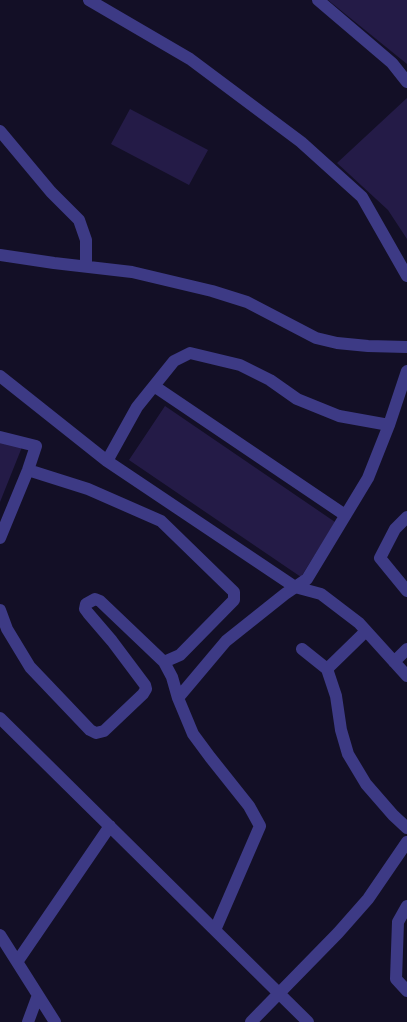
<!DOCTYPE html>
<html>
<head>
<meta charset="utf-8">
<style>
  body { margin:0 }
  canvas { display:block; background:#130f26 }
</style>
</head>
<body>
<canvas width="407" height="1022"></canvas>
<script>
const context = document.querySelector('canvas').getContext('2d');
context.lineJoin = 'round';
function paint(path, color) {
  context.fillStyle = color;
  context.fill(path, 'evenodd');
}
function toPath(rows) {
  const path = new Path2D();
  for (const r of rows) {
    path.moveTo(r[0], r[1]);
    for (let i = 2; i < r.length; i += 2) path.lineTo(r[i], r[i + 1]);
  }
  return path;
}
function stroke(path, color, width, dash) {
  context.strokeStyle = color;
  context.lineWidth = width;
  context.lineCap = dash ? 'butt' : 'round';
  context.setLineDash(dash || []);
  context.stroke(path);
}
paint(toPath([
  [328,0,407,0,407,64],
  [407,98,407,239,388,210,337,163],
  [130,109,208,150,189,185,111,144],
  [165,406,335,522,301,577,129,460],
  [0,441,22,447,0,502]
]), '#241b47');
stroke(toPath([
  [89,0,190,59,301,142,362,197,407,276],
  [318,0,392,63,407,82],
  [0,131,51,192,79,220,86,240,86,266],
  [0,255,54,263,132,272,212,291,247,302,316,338,337,343,368,346,407,347],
  [0,376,107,461,295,587,321,594,359,623,407,676],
  [154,386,345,515],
  [0,437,36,446,28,470,0,538],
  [107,461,137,407,174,361,190,353,240,365,270,380,297,399,339,416,389,425],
  [28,470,88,489,161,521,234,592,234,600,180,655,164,662],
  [407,517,395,529,380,558,407,591],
  [0,610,7,629,30,667,90,730,96,733,104,731,143,694,146,689,145,685,112,641,88,613,85,609,86,604,95,599,100,601,164,662,172,677,178,698,193,734,210,757,249,806,260,826,215,930],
  [302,649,327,669,366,631],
  [394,662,407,649],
  [327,669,336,696,341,730,348,754,366,784,393,815,407,828],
  [178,698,226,641,285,594,307,579,368,478,389,425,407,371],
  [0,718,308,1022],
  [407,906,398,922,396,979,407,991],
  [0,935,55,1022],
  [17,962,110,826],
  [28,1022,38,995],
  [251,1022,338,933,368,899,407,842]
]), '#3d3a85', 12);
</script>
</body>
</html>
